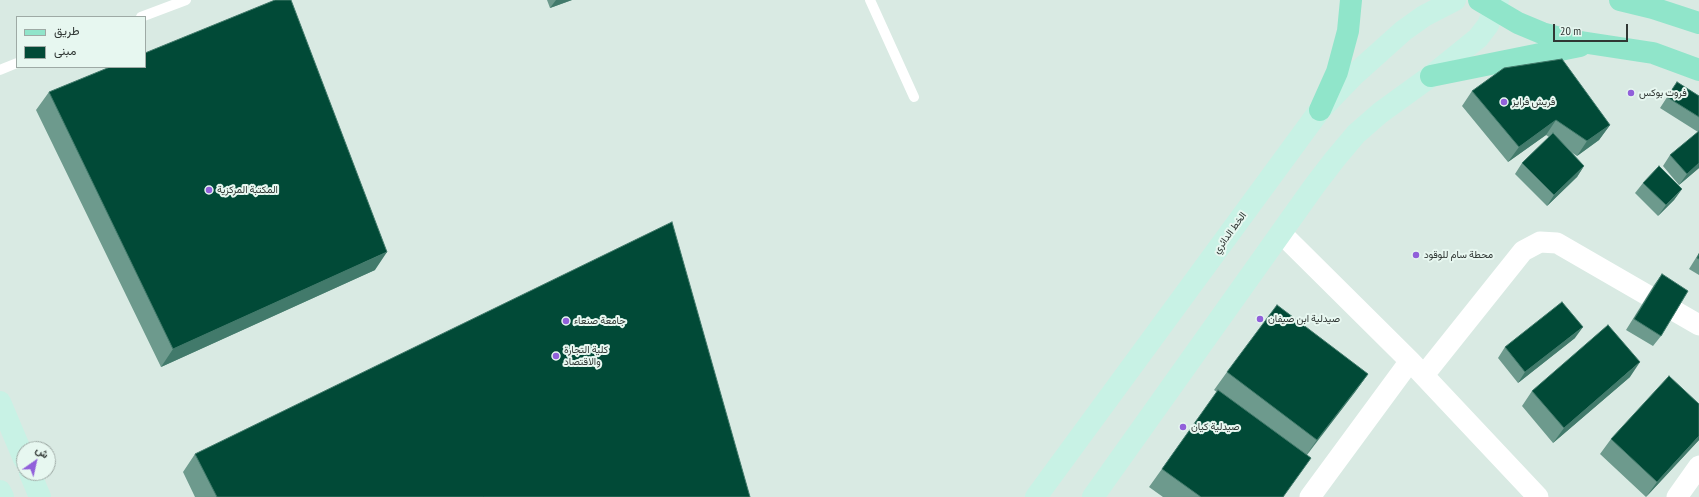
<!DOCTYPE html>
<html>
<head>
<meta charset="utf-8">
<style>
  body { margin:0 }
  #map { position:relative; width:1699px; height:497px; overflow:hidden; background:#d9eae3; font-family:"PT Sans Narrow",Vazirmatn,sans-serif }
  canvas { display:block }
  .legend { position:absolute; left:16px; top:16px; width:130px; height:52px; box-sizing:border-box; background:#e7f7f0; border:1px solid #9eaaa5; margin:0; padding:5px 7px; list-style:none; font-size:12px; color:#303734 }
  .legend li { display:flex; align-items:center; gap:8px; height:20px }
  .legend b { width:20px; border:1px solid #9eaaa5 }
  .north { position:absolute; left:16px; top:441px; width:40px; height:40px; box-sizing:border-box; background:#e7f7f0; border:1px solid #9eaaa5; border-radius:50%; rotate:34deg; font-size:11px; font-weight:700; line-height:16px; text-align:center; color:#303734 }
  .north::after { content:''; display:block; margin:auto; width:14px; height:18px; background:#9160da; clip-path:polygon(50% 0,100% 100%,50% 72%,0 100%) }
  .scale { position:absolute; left:1553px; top:24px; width:75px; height:18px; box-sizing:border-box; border:2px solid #303734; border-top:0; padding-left:5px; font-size:12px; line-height:14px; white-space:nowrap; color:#303734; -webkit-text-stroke:3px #e7f7f0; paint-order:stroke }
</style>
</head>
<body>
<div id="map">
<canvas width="1699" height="497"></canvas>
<ul class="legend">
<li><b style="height:5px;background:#90e5ca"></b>طريق</li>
<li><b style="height:11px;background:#014a37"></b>مبنى</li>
</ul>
<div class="north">ش</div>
<div class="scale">20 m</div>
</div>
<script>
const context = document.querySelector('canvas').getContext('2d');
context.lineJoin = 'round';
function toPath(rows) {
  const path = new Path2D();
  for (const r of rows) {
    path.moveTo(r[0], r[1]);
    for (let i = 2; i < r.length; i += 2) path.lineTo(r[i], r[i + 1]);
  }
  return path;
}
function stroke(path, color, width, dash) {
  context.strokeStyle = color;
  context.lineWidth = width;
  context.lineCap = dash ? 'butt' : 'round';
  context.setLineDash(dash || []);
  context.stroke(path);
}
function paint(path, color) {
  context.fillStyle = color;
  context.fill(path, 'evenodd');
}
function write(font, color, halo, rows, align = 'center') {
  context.font = font + ' "PT Sans Narrow",Vazirmatn,sans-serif';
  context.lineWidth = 4;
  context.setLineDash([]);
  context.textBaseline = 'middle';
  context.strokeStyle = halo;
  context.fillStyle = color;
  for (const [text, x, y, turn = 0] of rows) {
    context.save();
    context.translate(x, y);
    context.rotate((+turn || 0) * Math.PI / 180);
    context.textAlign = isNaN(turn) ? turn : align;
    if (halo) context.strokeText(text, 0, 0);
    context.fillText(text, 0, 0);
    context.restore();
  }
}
stroke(toPath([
  [870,0,914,97],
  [141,17,186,0],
  [0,70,17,63]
]), '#fff', 10);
stroke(toPath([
  [1281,233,1410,361,1538,497],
  [1424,375,1523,251,1540,242,1557,243,1699,325],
  [1310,497,1410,361],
  [1677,497,1699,466]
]), '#fff', 21);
stroke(toPath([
  [0,402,24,459],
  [30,473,40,497],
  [0,491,3,497],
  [1036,497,1320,110,1354,75,1403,31,1424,16,1455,0],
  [1093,497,1315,185,1335,159,1356,134,1380,113,1431,76,1478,38,1488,25,1498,0]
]), '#c8f2e5', 22);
stroke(toPath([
  [1479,0,1518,23,1542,33,1568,40,1653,53,1699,70],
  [1620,0,1653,8,1699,23],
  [1431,76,1580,46],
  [1320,110,1337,72,1348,31,1351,0]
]), '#90e5ca', 22);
paint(toPath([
  [547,0,572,0,550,8],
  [1677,82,1699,96,1699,168,1679,185,1663,166,1670,155,1698,132,1660,108],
  [1472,91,1610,125,1599,140,1577,156,1571,152,1584,166,1577,177,1547,206,1515,174,1522,163,1549,137,1546,135,1508,162,1462,106],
  [49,92,375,270,161,367,36,110],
  [1643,183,1682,189,1674,200,1658,216,1635,193],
  [1699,253,1699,275,1689,269],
  [1662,274,1661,336,1653,346,1626,330,1654,285],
  [1575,338,1518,383,1498,358,1505,347],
  [1227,372,1368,374,1355,392,1307,455,1283,497,1163,497,1149,487,1217,392,1214,390],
  [1630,377,1553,443,1522,406,1532,391],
  [1611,439,1699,440,1646,497,1600,454],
  [195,454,750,497,195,497,183,472]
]), '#6d9a8d');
paint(toPath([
  [556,0,572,0,550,8],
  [1556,120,1546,135,1508,162,1519,147],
  [1610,125,1599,140,1577,156,1587,141],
  [1699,163,1699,168,1679,185,1687,174],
  [1584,166,1577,177,1547,206,1554,195],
  [1682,189,1674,200,1658,216,1666,205],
  [387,252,375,270,161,367,173,349],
  [1583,327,1575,338,1518,383,1525,372],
  [1640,362,1630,377,1553,443,1564,428],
  [1368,374,1355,392,1304,458,1317,440],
  [1699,436,1699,440,1646,497,1657,482]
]), '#427a6b');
const building = toPath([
  [275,0,291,0,387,252,173,349,49,92,110,67,145,67,145,53,275,0],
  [1562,59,1610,125,1587,141,1556,120,1519,147,1472,91,1504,68,1562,59],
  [1677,82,1699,96,1699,117,1667,97,1677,82],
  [1699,131,1699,163,1687,174,1670,155,1699,131],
  [1553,133,1584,166,1554,195,1522,163,1553,133],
  [1659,166,1682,189,1666,205,1643,183,1659,166],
  [672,222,750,497,217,497,195,454,672,222],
  [1699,254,1699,259,1697,258,1699,254],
  [1662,274,1688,291,1661,336,1634,319,1662,274],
  [1562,302,1583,327,1525,372,1505,347,1562,302],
  [1277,305,1368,374,1317,440,1227,372,1277,305],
  [1608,325,1640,362,1564,428,1532,391,1608,325],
  [1669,376,1699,404,1699,436,1657,482,1611,439,1669,376],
  [1218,390,1311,458,1283,497,1201,497,1162,469,1218,390]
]);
paint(building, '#014a37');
stroke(building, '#427a6b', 1);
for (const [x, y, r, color] of [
  [1631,93,4,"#9160da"],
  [1504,102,4,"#9160da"],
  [209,190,4,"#9160da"],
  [1416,255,4,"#9160da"],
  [1260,319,4,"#9160da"],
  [566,321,4,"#9160da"],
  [556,356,4,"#9160da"],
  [1183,427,4,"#9160da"]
]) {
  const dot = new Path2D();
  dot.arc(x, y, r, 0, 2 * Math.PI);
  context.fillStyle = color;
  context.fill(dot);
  stroke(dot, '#e7f7f0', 1.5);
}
write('10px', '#303734', '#e7f7f0', [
  ["فروت بوكس",1639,93],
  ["فريش فرايز",1512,102],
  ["المكتبة المركزية",217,190],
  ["محطة سام للوقود",1424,255],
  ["صيدلية ابن صيفان",1268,319],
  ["جامعة صنعاء",574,321],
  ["كلية التجارة",564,350],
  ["والاقتصاد",564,362],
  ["صيدلية كيان",1191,427]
], 'left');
write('10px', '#303734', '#e7f7f0', [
  ["الخط الدائري",1230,233,-54]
]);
</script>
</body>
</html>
